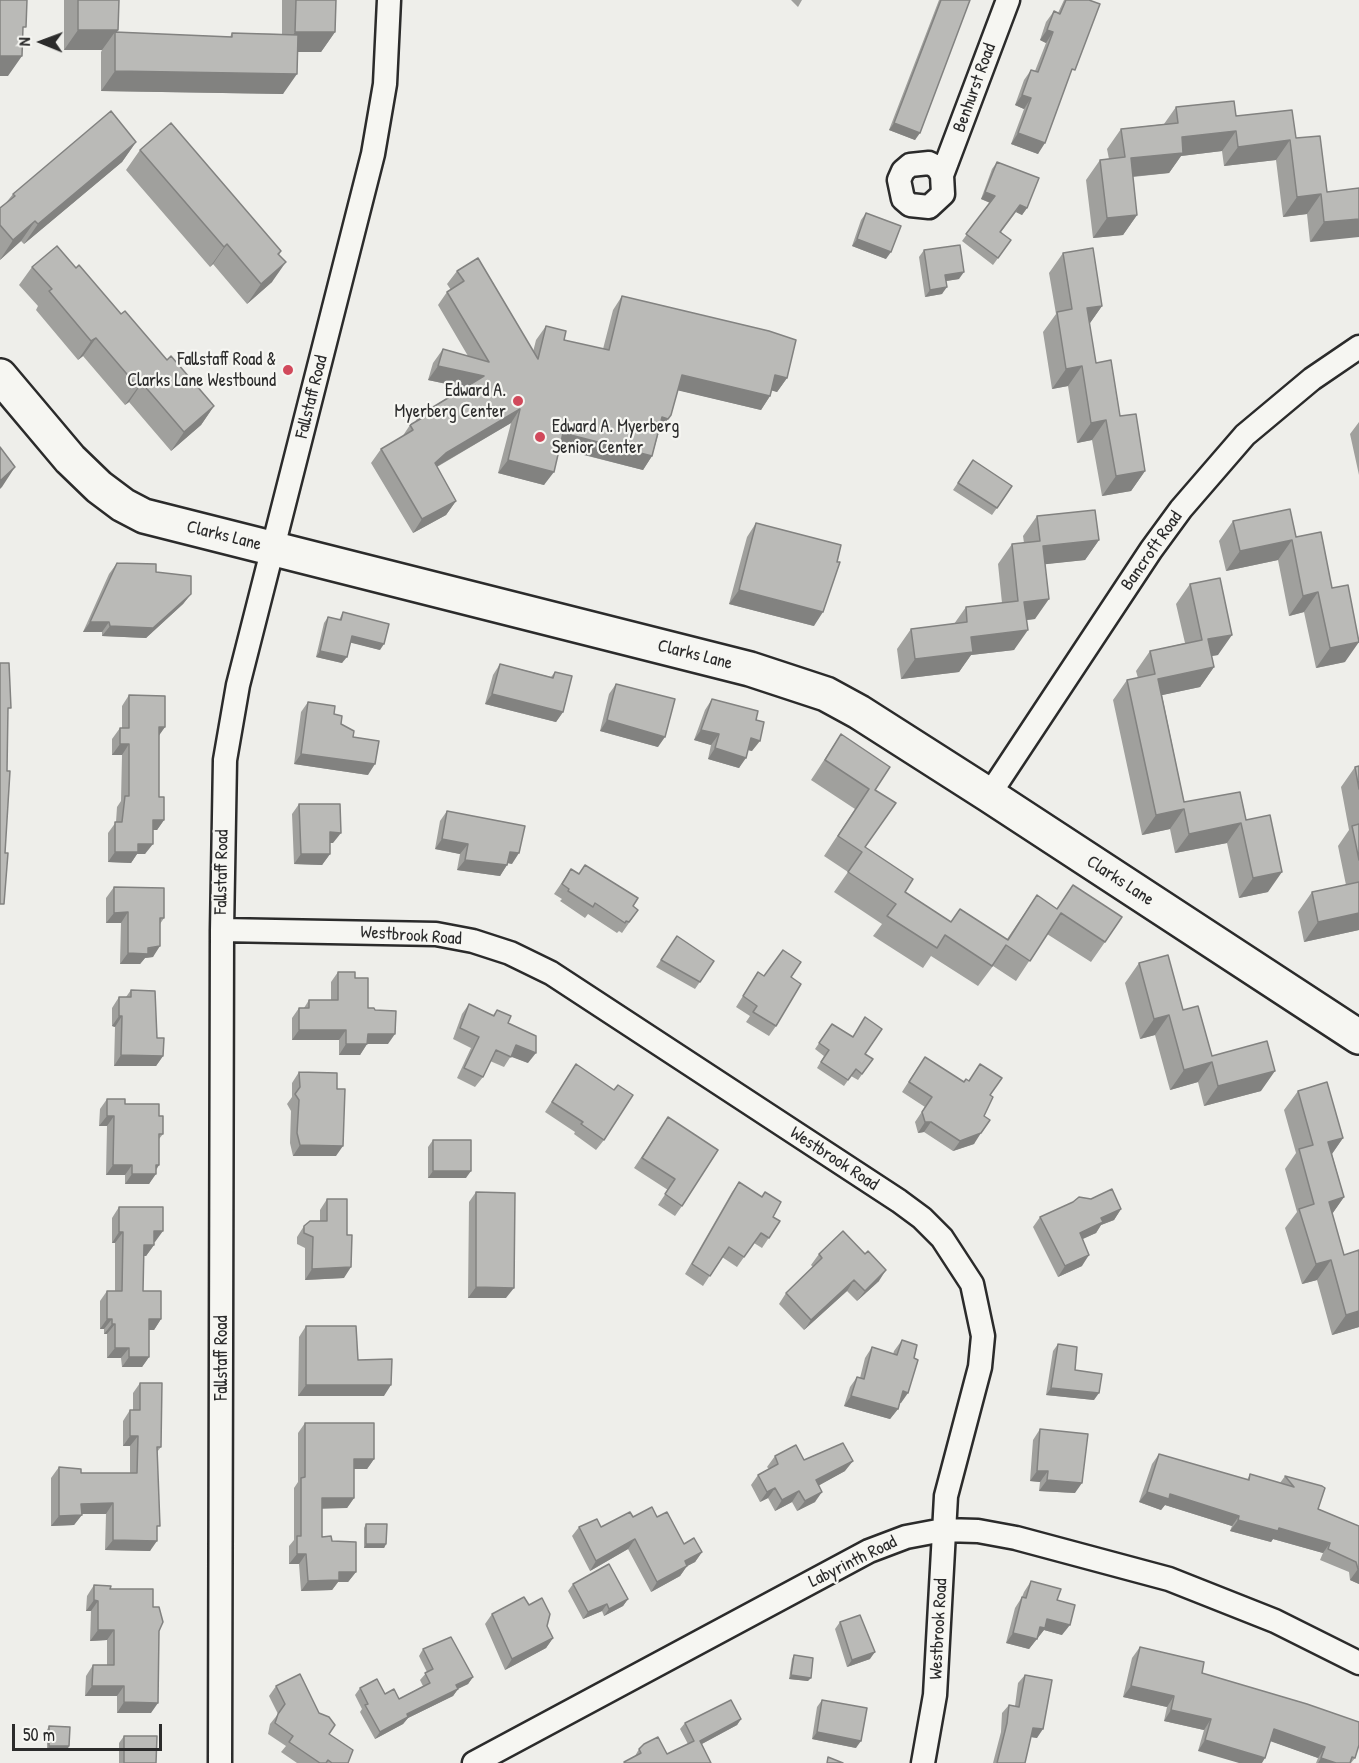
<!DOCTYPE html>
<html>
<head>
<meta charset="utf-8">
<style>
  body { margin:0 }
  #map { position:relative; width:1359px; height:1763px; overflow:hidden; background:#eeeeea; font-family:"Patrick Hand",sans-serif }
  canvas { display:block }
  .north { position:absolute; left:12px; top:12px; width:60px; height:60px; -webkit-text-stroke:4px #f6f6f2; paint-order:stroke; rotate:271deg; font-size:16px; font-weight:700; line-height:24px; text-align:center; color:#2b2b2b }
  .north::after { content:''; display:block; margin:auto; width:21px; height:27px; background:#2b2b2b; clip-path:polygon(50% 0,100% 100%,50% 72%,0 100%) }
  .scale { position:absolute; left:12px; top:1724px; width:150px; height:27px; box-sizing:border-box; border:3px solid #2b2b2b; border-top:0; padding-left:8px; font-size:18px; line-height:21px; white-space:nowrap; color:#2b2b2b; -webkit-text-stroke:4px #f6f6f2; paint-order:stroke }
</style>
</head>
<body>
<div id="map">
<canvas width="1359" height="1763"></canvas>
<div class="north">N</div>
<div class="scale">50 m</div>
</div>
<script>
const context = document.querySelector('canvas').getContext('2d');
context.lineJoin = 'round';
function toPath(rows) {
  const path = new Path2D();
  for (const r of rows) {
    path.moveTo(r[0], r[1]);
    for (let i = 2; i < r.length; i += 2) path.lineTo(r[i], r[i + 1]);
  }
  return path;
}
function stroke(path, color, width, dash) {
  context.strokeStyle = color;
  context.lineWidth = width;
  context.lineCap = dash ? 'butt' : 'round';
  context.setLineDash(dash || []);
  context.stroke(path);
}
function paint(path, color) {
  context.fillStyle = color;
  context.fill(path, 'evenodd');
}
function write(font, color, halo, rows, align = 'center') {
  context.font = font + ' "Patrick Hand",sans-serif';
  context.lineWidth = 4.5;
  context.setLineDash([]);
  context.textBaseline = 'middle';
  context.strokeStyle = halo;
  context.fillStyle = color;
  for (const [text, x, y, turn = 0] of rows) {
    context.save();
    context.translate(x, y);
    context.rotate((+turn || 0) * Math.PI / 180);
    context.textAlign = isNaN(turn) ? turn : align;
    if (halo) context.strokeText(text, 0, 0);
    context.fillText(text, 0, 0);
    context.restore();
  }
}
const street = toPath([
  [942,175,937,167,929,163,910,165,903,171,899,180,903,199,910,205,929,207,943,194,942,175,1008,0],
  [989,795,1151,550,1181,509,1245,435,1312,379,1359,347],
  [222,930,436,934,473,941,510,953,551,973,899,1201,922,1218,942,1238,972,1284,983,1336,980,1367,946,1496,935,1695,923,1763],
  [220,1763,222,930,225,760,238,685,373,154,385,84,389,0],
  [474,1763,869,1551,906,1537,943,1530,978,1531,1016,1538,1169,1579,1275,1621,1359,1663]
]);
const secondary = toPath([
  [0,376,70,459,99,487,123,505,144,516,750,669,826,694,859,712,989,795,1359,1037]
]);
stroke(street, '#2b2b2b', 27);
stroke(secondary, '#2b2b2b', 38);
stroke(street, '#f6f6f2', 22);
stroke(secondary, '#f6f6f2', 33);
paint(toPath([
  [64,0,119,0,118,30,117,32,230,37,232,33,282,34,282,0,336,0,335,32,321,52,298,52,283,94,101,91,101,52,102,50,64,50],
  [791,0,802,0,798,7],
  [939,0,970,0,915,140,889,130],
  [1064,0,1089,0,1068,80,1038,154,1011,144,1024,109,1015,105,1024,80,1031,70,1035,71,1046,43,1040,40,1046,22,1054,11,1058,13],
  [1176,107,1236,116,1296,138,1327,192,1359,188,1310,242,1307,214,1283,217,1276,160,1224,166,1222,151,1181,156,1169,173,1133,177,1137,215,1123,235,1093,238,1086,180,1100,160,1109,159,1107,149,1121,129,1164,124],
  [136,142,122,162,24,244,21,241,0,260,0,208,5,204,13,194],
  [140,150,281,251,279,255,272,282,247,304,213,264,210,267,126,170],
  [997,162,1027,208,1022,215,1016,212,1001,232,1011,240,993,265,962,241,990,203,981,199,992,169],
  [866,213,886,259,852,246,861,220],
  [924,250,959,279,946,281,942,294,925,297,919,257],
  [1063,253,1102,306,1089,324,1096,363,1145,471,1131,491,1102,496,1092,440,1077,443,1068,386,1052,389,1043,332,1056,314,1049,273],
  [32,267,76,268,121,314,214,406,201,425,171,451,129,402,125,405,83,356,78,360,36,310,38,306,19,285],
  [457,271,533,352,536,340,546,326,564,340,603,349,613,310,622,296,787,378,777,392,772,390,770,396,761,410,678,390,659,432,652,456,643,470,560,449,544,485,498,473,511,423,437,467,456,501,446,515,413,533,371,463,381,449,402,437,410,425,414,423,420,415,465,388,428,380,433,363,443,349,468,356,438,305,447,292,451,290,447,284],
  [1359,422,1359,475,1350,434],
  [973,460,1012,486,992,515,953,490],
  [1037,516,1099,540,1085,560,1045,564,1035,619,1026,620,1014,650,971,655,959,672,901,679,897,649,911,629,954,624,966,607,1002,603,998,564,1012,544,1024,543,1023,536],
  [1233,521,1296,537,1332,588,1345,662,1316,668,1304,612,1289,616,1278,560,1226,571,1219,541],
  [756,523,814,626,729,604,747,537],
  [117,563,156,572,191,594,183,604,146,638,102,636,102,632,83,632,109,574],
  [1190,584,1218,655,1211,656,1214,667,1200,687,1162,695,1184,802,1246,820,1268,892,1239,898,1227,843,1175,853,1170,829,1142,835,1113,700,1127,680,1138,678,1136,671,1150,651,1185,643,1176,604],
  [343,612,380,650,350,642,342,663,316,657,324,623,328,617,339,620],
  [500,664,551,677,555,672,563,712,556,722,485,704,493,675],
  [616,684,658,747,600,731,609,694],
  [129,695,165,727,159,734,159,797,164,820,157,830,153,830,145,854,137,854,131,863,108,862,108,833,116,822,117,807,121,801,122,755,112,755,112,739,120,728,122,728,122,706],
  [712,699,756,720,752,751,748,750,739,768,708,759,711,745,694,740,705,710],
  [308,702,341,724,353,737,368,775,294,764,301,712],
  [841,734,875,790,865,847,905,892,951,922,960,909,1007,939,1037,895,1057,909,1073,885,1105,942,1091,962,1047,934,1016,981,993,966,978,986,931,956,923,968,873,936,882,924,834,892,848,872,824,856,855,809,811,780],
  [1359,766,1359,930,1304,942,1298,912,1312,892,1346,885,1338,846,1349,830,1341,787,1355,767],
  [299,804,333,843,330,843,330,854,322,865,294,864,292,814],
  [447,811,512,864,508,863,500,876,457,870,460,854,435,849,440,821],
  [585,865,638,910,622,933,619,931,617,933,588,914,585,918,560,901,562,899,554,894,571,869,579,874],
  [114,887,164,918,160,924,153,957,145,958,140,964,120,964,121,923,106,923,106,898],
  [677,936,714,961,695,989,656,967],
  [1139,963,1183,1010,1212,1056,1261,1091,1204,1106,1198,1082,1170,1090,1155,1035,1140,1039,1125,983],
  [338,972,355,978,368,1008,375,1010,388,1044,367,1044,360,1055,339,1055,339,1040,292,1040,292,1018,299,1008,304,1008,309,1000,331,1000,331,982],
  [758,972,764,976,791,977,776,1026,769,1036,746,1022,750,1016,736,1007],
  [131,990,157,1038,163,1056,156,1066,114,1066,115,1027,112,1026,112,1008,119,997,126,997],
  [469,1004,493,1015,497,1010,508,1023,528,1063,511,1056,504,1067,490,1061,483,1077,475,1087,457,1078,471,1048,453,1039,462,1014],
  [832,1024,865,1054,873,1059,858,1080,851,1076,844,1086,817,1068,824,1056,815,1049],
  [576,1064,604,1140,596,1150,574,1134,575,1132,545,1112],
  [918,1067,964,1082,990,1095,984,1116,974,1144,953,1151,924,1132,918,1133,915,1122,925,1107,902,1092],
  [299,1072,337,1089,336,1156,293,1156,290,1143,291,1111,287,1104,292,1097,292,1083],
  [1298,1091,1343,1138,1332,1154,1344,1197,1332,1214,1359,1327,1332,1335,1317,1280,1302,1284,1285,1228,1297,1212,1285,1169,1296,1153,1284,1110],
  [107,1099,125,1104,159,1116,163,1134,159,1139,159,1165,149,1184,125,1184,125,1175,106,1175,107,1126,99,1126,100,1109],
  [668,1117,682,1206,675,1216,658,1205,668,1190,634,1168],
  [433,1140,466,1178,428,1178,428,1147],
  [739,1182,773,1217,780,1221,762,1248,754,1243,737,1267,722,1257,703,1286,685,1274,732,1192],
  [476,1192,506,1298,468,1298,469,1202],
  [327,1199,344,1278,305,1280,305,1248,297,1244,297,1237,304,1226,320,1221,320,1210],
  [119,1207,155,1242,154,1242,154,1245,146,1256,144,1256,143,1291,161,1319,154,1330,149,1330,149,1357,142,1367,122,1367,121,1358,107,1358,107,1334,104,1334,104,1329,100,1329,100,1301,107,1291,115,1291,115,1243,112,1243,112,1218],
  [1121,1209,1114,1220,1101,1225,1096,1233,1083,1239,1082,1266,1058,1277,1033,1227,1040,1217],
  [819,1254,865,1254,879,1281,857,1301,847,1291,804,1330,779,1304,786,1293,813,1267,811,1265],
  [306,1326,358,1360,384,1396,298,1396,299,1337],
  [902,1340,901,1403,899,1403,898,1409,890,1419,844,1406,850,1387,857,1377,860,1378,865,1358,872,1347,893,1354,894,1351],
  [1058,1344,1075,1370,1094,1400,1046,1395,1053,1351],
  [140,1383,161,1447,157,1452,157,1530,150,1551,105,1550,106,1514,82,1514,74,1525,51,1526,51,1478,59,1467,81,1473,130,1473,130,1446,123,1446,123,1421,130,1410,133,1410,133,1393],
  [305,1423,374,1459,367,1469,354,1469,354,1498,347,1508,322,1508,322,1537,332,1541,356,1572,348,1582,338,1582,332,1590,301,1591,299,1564,289,1564,289,1546,294,1540,294,1488,298,1482,298,1433],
  [1040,1429,1075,1493,1039,1491,1040,1482,1030,1481,1033,1440],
  [1159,1454,1247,1480,1250,1474,1280,1483,1285,1476,1318,1509,1359,1526,1359,1584,1350,1580,1349,1572,1320,1560,1323,1553,1273,1539,1271,1542,1230,1531,1232,1526,1165,1505,1161,1510,1139,1502,1152,1464],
  [775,1456,804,1460,845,1471,819,1485,815,1502,797,1511,792,1502,775,1511,768,1498,760,1502,751,1485,758,1475,769,1469,767,1467],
  [633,1517,657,1517,684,1544,702,1552,695,1562,687,1566,680,1576,651,1592,628,1549,590,1571,572,1536,579,1527,601,1527],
  [366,1524,386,1544,384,1548,364,1548,364,1528],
  [1031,1581,1057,1600,1062,1635,1044,1630,1029,1649,1006,1643,1015,1608,1022,1597,1024,1592],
  [573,1584,628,1599,623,1606,604,1616,602,1611,583,1619,568,1591],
  [94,1585,110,1589,153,1607,159,1631,151,1713,117,1713,117,1696,85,1696,86,1676,93,1665,107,1665,107,1640,90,1641,91,1611,86,1611,87,1596],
  [492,1614,547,1626,553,1638,546,1648,505,1670,485,1624],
  [840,1622,870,1659,847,1667,835,1629],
  [1140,1647,1202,1673,1355,1758,1351,1763,1316,1763,1318,1758,1271,1741,1198,1751,1204,1730,1164,1721,1167,1707,1123,1697,1132,1658],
  [423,1649,473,1677,468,1684,458,1689,453,1696,408,1718,403,1724,375,1739,360,1712,362,1709,355,1695,360,1688,399,1699,423,1686,420,1680,427,1672,419,1656],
  [794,1655,808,1681,789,1679,792,1659],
  [1025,1675,1037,1738,1030,1737,1025,1763,993,1763,1001,1732,1002,1713,1009,1705,1015,1706,1018,1683],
  [276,1686,329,1734,348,1763,297,1763,281,1752,286,1746,268,1734,270,1724,278,1714,269,1696],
  [822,1700,856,1748,812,1739,817,1707],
  [741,1719,737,1725,702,1744,711,1763,623,1763,635,1756,639,1749,667,1754,688,1744,680,1729,685,1723],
  [49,1726,69,1746,67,1750,47,1750,47,1730],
  [124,1736,156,1763,119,1763,119,1743]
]), '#a0a09d');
paint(toPath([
  [78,30,118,30,115,35,115,32,102,50,64,50],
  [1047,30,1053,32,1046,43,1040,40],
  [295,32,335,32,321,52,281,52],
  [0,56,22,56,8,76,0,76],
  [115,71,297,74,283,94,101,91],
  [1022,95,1031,98,1024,109,1015,105],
  [894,123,920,133,915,140,889,130],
  [1236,131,1222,151,1181,156,1169,173,1117,178,1131,158,1182,137],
  [1018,133,1045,143,1038,154,1011,144],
  [1290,140,1276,160,1224,166,1238,147],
  [136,142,122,162,24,244,38,224],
  [985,192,995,196,991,203,981,199],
  [1321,194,1307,214,1283,217,1297,197],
  [1020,205,1027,208,1022,215,1016,212],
  [1137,215,1123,235,1093,238,1107,218],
  [1359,219,1359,237,1310,242,1324,222],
  [35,221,21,241,0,260,13,240],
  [857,239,891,252,886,259,852,246],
  [227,244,213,264,210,267,224,247],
  [286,262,272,282,247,304,261,284],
  [964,272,959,279,940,282,945,275],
  [947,287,942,294,925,297,930,290],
  [1102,306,1088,326,1087,308],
  [96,338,83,356,78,360,91,341],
  [438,366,484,376,475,390,428,380],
  [1082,366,1068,386,1052,389,1066,369],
  [682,375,770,396,761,410,672,389],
  [775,375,787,378,777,392,766,389],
  [142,383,129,402,125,405,138,387],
  [214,406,201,425,171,451,184,432],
  [520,409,511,423,436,467,435,463,446,453],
  [662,417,668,419,659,432],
  [1106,420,1092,440,1077,443,1091,423],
  [563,433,652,456,643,470,554,447],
  [508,460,554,472,544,485,498,473],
  [15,467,2,487,0,489,0,481],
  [1145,471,1131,491,1102,496,1116,476],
  [456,501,446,515,413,533,422,519],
  [1099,540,1085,560,1029,566,1043,546],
  [1292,540,1278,560,1226,571,1240,551],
  [739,590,823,612,814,626,729,604],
  [1318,592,1304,612,1289,616,1303,596],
  [191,594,183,604,146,638,102,636,110,626],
  [1049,599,1035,619,1010,622,1024,602],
  [90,622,109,622,102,632,83,632],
  [1028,630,1014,650,971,655,959,672,901,679,915,659,971,637],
  [1232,635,1218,655,1194,659,1208,639],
  [352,636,384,644,380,650,348,642],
  [1359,642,1345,662,1316,668,1330,648],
  [320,651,347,657,342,663,316,657],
  [1214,667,1200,687,1144,699,1158,679],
  [492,694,563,712,556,722,485,704],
  [607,720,665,737,658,747,600,731],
  [159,727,165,727,158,737],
  [701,730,719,734,711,745,694,740],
  [751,738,760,741,752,751,744,749],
  [120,744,129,744,122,755,112,755],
  [715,748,746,758,739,768,708,759],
  [301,754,375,764,368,775,294,764],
  [1184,809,1170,829,1142,835,1156,815],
  [153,820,164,820,157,830,146,830],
  [1241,823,1227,843,1175,853,1189,834],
  [330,832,341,833,333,843,323,843],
  [442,839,468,844,460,854,435,849],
  [138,844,153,844,145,854,137,854,131,863,108,862,115,852],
  [510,852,519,853,512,864,503,862],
  [301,854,330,854,322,865,294,864],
  [465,860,507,865,500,876,457,870],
  [1282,872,1268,892,1239,898,1253,878],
  [128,912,121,923,106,923,114,913],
  [1359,913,1359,930,1304,942,1318,922],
  [160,946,153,957,145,958,140,964,120,964,128,953],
  [1169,1015,1155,1035,1140,1039,1154,1019],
  [119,1016,122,1016,115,1027,112,1026],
  [299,1030,346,1030,339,1040,292,1040],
  [368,1034,395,1034,388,1044,360,1044],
  [346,1044,367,1044,360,1055,339,1055],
  [516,1045,536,1053,528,1063,509,1056],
  [121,1055,163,1056,156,1066,114,1066],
  [1212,1062,1198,1082,1170,1090,1184,1070],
  [1275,1071,1261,1091,1204,1106,1218,1086],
  [107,1116,114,1116,107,1126,99,1126],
  [925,1122,931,1122,924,1132,918,1133],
  [981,1133,974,1144,953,1151,960,1141],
  [1343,1138,1329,1158,1328,1142],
  [300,1145,343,1146,336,1156,293,1156],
  [113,1165,132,1165,125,1175,106,1175],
  [156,1165,159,1165,152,1174,156,1174,149,1184,125,1184,132,1174],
  [433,1171,471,1171,466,1178,428,1178],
  [1344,1197,1330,1217,1329,1202],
  [1121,1209,1114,1220,1101,1225,1096,1233,1073,1243,1080,1233,1101,1218],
  [154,1231,163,1231,155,1242,147,1241],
  [119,1232,123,1232,115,1243,112,1243],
  [144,1245,154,1245,146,1256,137,1256],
  [1089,1255,1082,1266,1058,1277,1065,1266],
  [1331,1260,1317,1280,1302,1284,1316,1264],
  [351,1267,344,1278,305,1280,312,1269],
  [886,1270,879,1281,857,1301,865,1291],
  [854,1280,847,1291,804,1330,811,1320],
  [476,1287,514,1288,506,1298,468,1298],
  [1359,1311,1359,1327,1332,1335,1346,1315],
  [107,1319,112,1319,104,1329,100,1329],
  [149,1319,161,1319,154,1330,142,1330],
  [112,1324,115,1324,107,1334,104,1334],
  [115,1348,129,1348,121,1358,107,1358],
  [129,1357,149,1357,142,1367,122,1367],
  [306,1385,391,1385,384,1396,298,1396],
  [1051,1388,1099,1393,1094,1400,1046,1395],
  [903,1391,908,1393,901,1403,896,1402],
  [851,1396,898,1409,890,1419,844,1406],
  [130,1436,138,1436,130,1446,123,1446],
  [354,1459,374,1459,367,1469,347,1469],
  [853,1461,845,1471,809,1491,816,1480],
  [1037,1471,1048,1471,1040,1482,1030,1481],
  [1047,1480,1082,1483,1075,1493,1039,1491],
  [775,1488,768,1498,760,1502,767,1492],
  [799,1491,792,1502,775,1511,782,1500],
  [822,1492,815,1502,797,1511,805,1501],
  [1147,1492,1170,1494,1239,1516,1232,1526,1165,1505,1161,1510,1139,1502],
  [322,1498,354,1498,347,1508,315,1509],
  [113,1503,106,1514,74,1514,81,1504],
  [82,1515,74,1525,51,1526,59,1516],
  [1238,1520,1279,1528,1330,1543,1323,1553,1273,1539,1271,1542,1230,1531],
  [635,1539,628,1549,590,1571,596,1561],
  [113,1540,157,1541,150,1551,105,1550],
  [366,1544,386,1544,384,1548,364,1548],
  [702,1552,695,1562,678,1571,685,1561],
  [297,1554,306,1554,299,1564,289,1564],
  [687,1566,680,1576,651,1592,657,1582],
  [1358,1569,1359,1570,1359,1584,1350,1580],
  [339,1572,356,1572,348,1582,338,1582,332,1590,301,1591,308,1581],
  [628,1599,623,1606,604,1616,609,1609],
  [94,1600,98,1601,91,1611,86,1611],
  [607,1604,602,1611,583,1619,588,1612],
  [1047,1619,1070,1625,1062,1635,1044,1630,1029,1649,1006,1643,1013,1633,1040,1627],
  [98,1630,114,1630,107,1640,90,1641],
  [553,1638,546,1648,505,1670,512,1659],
  [875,1652,870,1659,847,1667,852,1660],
  [791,1675,811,1678,808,1681,789,1679],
  [473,1677,468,1684,451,1692,456,1685],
  [92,1686,124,1686,117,1696,85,1696],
  [1131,1686,1174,1696,1167,1707,1123,1697],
  [458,1689,453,1696,408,1718,403,1724,375,1739,380,1732,407,1714],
  [124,1702,158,1703,151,1713,117,1713],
  [1171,1710,1211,1719,1204,1730,1164,1721],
  [741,1719,737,1725,696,1747,700,1741],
  [1033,1728,1043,1729,1037,1738,1026,1736],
  [1274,1729,1325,1747,1318,1758,1267,1740],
  [817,1732,861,1741,856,1748,812,1739],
  [1205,1740,1265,1758,1262,1763,1239,1763,1198,1751],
  [49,1746,69,1746,67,1750,47,1750],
  [1321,1758,1336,1763,1318,1763]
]), '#828280');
const building = toPath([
  [0,0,27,0,26,27,23,27,22,56,0,56,0,0],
  [78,0,119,0,118,30,78,30,78,0],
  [296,0,336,0,335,32,295,32,296,0],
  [941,0,970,0,920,133,894,123,941,0],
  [1066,0,1089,0,1100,4,1075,70,1072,69,1045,143,1018,133,1031,98,1022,95,1031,70,1038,72,1053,32,1047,30,1054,11,1060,14,1066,0],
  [115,32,232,37,232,33,298,35,297,74,115,71,115,32],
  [1234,101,1236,116,1292,110,1296,138,1320,136,1327,192,1359,188,1359,219,1324,222,1321,194,1297,197,1290,140,1238,147,1236,131,1182,137,1183,153,1131,158,1137,215,1107,218,1100,160,1125,157,1121,129,1178,123,1176,107,1234,101],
  [111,111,136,142,38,224,35,221,13,240,0,225,0,208,15,196,13,194,111,111],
  [171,123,281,251,278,254,286,262,261,284,227,244,224,247,140,150,171,123],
  [997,162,1039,178,1027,208,1020,205,1000,232,1011,240,998,258,966,234,995,196,985,192,997,162],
  [866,213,901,226,891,252,857,239,866,213],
  [960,245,964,272,945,275,947,287,930,290,924,250,960,245],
  [57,246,76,268,79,265,121,314,125,311,167,360,171,356,214,406,184,432,142,383,138,387,96,338,91,341,49,291,52,289,32,267,57,246],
  [1093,248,1102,306,1087,308,1096,363,1111,360,1120,416,1136,414,1145,471,1116,476,1106,420,1091,423,1082,366,1066,369,1057,312,1072,309,1063,253,1093,248],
  [478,258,538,359,546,326,566,331,564,340,609,350,622,296,769,331,796,340,787,378,775,375,770,396,682,375,671,415,668,419,662,417,652,456,563,433,554,472,508,460,520,409,446,453,435,463,456,501,422,519,381,449,413,430,410,425,422,418,420,415,484,376,438,366,443,349,489,362,447,292,464,281,457,271,478,258],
  [0,447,15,467,0,481,0,447],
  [973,460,1012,486,997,508,958,483,973,460],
  [1290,509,1296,537,1321,532,1332,588,1348,585,1359,642,1330,648,1318,592,1303,596,1292,540,1240,551,1233,521,1290,509],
  [1095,510,1099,540,1043,546,1049,599,1024,602,1028,630,971,637,973,652,915,659,911,629,967,622,966,607,1018,601,1012,544,1040,541,1037,516,1095,510],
  [756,523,841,545,837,562,840,562,823,612,739,590,756,523],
  [117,563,156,564,156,572,191,576,191,594,153,628,110,626,109,622,90,622,117,563],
  [1220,578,1232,635,1208,639,1214,667,1158,679,1184,802,1240,792,1246,820,1270,815,1282,872,1253,878,1241,823,1189,834,1184,809,1156,815,1127,680,1155,674,1150,651,1202,640,1190,584,1220,578],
  [343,612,389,624,384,644,352,636,347,657,320,651,328,617,341,620,343,612],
  [0,663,9,663,11,708,8,708,7,771,10,771,5,853,8,853,4,904,0,904,0,663],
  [500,664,553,678,555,672,572,676,563,712,492,694,500,664],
  [616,684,675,699,665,737,607,720,616,684],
  [129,695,165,696,165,727,159,727,159,797,164,797,164,820,153,820,153,844,138,844,138,852,115,852,115,822,122,822,125,796,129,796,129,744,120,744,120,728,129,728,129,695],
  [712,699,758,711,756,720,764,722,760,741,751,738,746,758,715,748,719,734,701,730,712,699],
  [308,702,335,706,334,714,342,716,341,724,354,731,353,737,379,741,375,764,301,754,308,702],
  [841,734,890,767,875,790,896,803,865,847,913,879,905,892,951,922,960,909,1008,940,1037,895,1057,909,1073,885,1122,917,1105,942,1061,913,1030,961,1006,945,992,966,945,935,937,948,887,916,896,904,848,872,862,852,838,836,869,789,825,760,841,734],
  [1359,766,1359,789,1355,767,1359,766],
  [299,804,340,804,341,833,330,832,330,854,301,854,299,804],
  [447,811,525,826,519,853,510,852,507,865,465,860,468,844,442,839,447,811],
  [1359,824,1359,860,1352,826,1359,824],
  [585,865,638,898,633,906,638,910,629,922,626,921,625,923,595,903,593,907,568,891,569,889,562,884,571,869,579,874,585,865],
  [1359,882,1359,913,1318,922,1312,892,1359,882],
  [114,887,164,888,164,918,160,918,160,946,148,948,148,954,128,953,128,912,114,913,114,887],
  [677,936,714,961,700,982,661,960,677,936],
  [783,950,801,962,791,977,801,984,776,1026,753,1012,757,1006,743,996,758,972,764,976,783,950],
  [1168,955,1183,1010,1198,1006,1212,1056,1267,1041,1275,1071,1218,1086,1212,1062,1184,1070,1169,1015,1154,1019,1139,963,1168,955],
  [338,972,355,972,355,978,368,978,368,1008,374,1008,375,1010,396,1011,395,1034,368,1034,367,1044,346,1044,346,1030,299,1030,299,1008,309,1008,309,1000,338,1000,338,972],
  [131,990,155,991,157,1038,164,1038,163,1056,121,1055,122,1016,119,1016,119,997,131,997,131,990],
  [469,1004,494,1016,497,1010,511,1016,508,1023,536,1036,536,1053,516,1045,511,1057,496,1050,483,1077,464,1068,479,1037,460,1028,469,1004],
  [865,1017,882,1029,865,1054,873,1059,862,1074,856,1069,848,1080,821,1062,829,1050,819,1043,832,1024,853,1037,865,1017],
  [925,1057,964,1082,966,1079,969,1081,980,1064,1002,1078,990,1095,993,1097,984,1116,990,1120,981,1133,960,1141,931,1122,925,1122,922,1112,932,1097,909,1082,925,1057],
  [576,1064,614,1090,618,1085,633,1095,604,1140,581,1124,583,1122,552,1102,576,1064],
  [299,1072,337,1073,337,1089,345,1089,343,1146,300,1145,297,1133,299,1100,295,1094,300,1087,299,1072],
  [1327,1082,1343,1138,1328,1142,1344,1197,1329,1202,1344,1255,1359,1250,1359,1311,1346,1315,1331,1260,1316,1264,1299,1209,1314,1204,1299,1149,1313,1145,1298,1091,1327,1082],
  [107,1099,125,1099,125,1104,159,1104,159,1116,163,1116,163,1134,159,1134,159,1165,156,1165,156,1174,132,1174,132,1165,113,1165,114,1116,107,1116,107,1099],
  [668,1117,718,1150,682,1206,665,1194,675,1179,642,1158,668,1117],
  [433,1140,471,1140,471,1171,433,1171,433,1140],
  [739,1182,762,1197,765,1192,781,1202,773,1217,780,1221,769,1238,761,1233,744,1257,729,1247,710,1276,692,1264,739,1182],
  [1112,1189,1121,1209,1101,1218,1103,1222,1080,1233,1089,1255,1065,1266,1040,1217,1073,1202,1079,1197,1091,1199,1112,1189],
  [476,1192,515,1193,514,1288,476,1287,476,1192],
  [327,1199,347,1199,347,1235,352,1235,351,1267,312,1269,313,1237,304,1233,304,1226,310,1221,327,1221,327,1199],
  [119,1207,163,1207,163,1231,154,1231,154,1245,144,1245,143,1291,161,1291,161,1319,149,1319,149,1357,129,1357,129,1348,115,1348,115,1324,112,1324,112,1319,107,1319,107,1291,122,1291,123,1232,119,1232,119,1207],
  [843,1231,865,1254,868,1251,886,1270,865,1291,854,1280,811,1320,786,1293,822,1258,819,1254,843,1231],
  [306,1326,356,1326,358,1360,392,1359,391,1385,306,1385,306,1326],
  [902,1340,917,1345,914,1358,918,1360,908,1393,903,1391,898,1409,851,1396,857,1377,864,1379,872,1347,897,1355,902,1340],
  [1058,1344,1077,1347,1075,1370,1102,1374,1099,1393,1051,1388,1058,1344],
  [140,1383,162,1383,161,1447,157,1447,160,1526,157,1526,157,1541,113,1540,113,1503,81,1504,82,1515,59,1516,59,1467,81,1469,81,1473,137,1473,138,1436,130,1436,130,1410,140,1410,140,1383],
  [305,1423,374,1423,374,1459,354,1459,354,1498,322,1498,322,1537,331,1536,332,1541,356,1542,356,1572,339,1572,339,1580,308,1581,306,1554,297,1554,297,1536,301,1536,301,1478,305,1477,305,1423],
  [1040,1429,1088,1434,1082,1483,1047,1480,1048,1471,1037,1471,1040,1429],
  [843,1443,853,1461,816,1480,822,1492,805,1501,799,1491,782,1500,775,1488,767,1492,758,1475,778,1464,775,1456,796,1445,804,1460,843,1443],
  [1159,1454,1249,1480,1250,1474,1294,1487,1285,1476,1322,1486,1325,1488,1318,1509,1359,1526,1359,1570,1358,1569,1356,1562,1328,1549,1330,1543,1279,1528,1278,1531,1238,1520,1239,1516,1170,1494,1169,1499,1147,1492,1159,1454],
  [652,1507,657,1517,667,1512,684,1544,694,1538,702,1552,685,1561,687,1566,657,1582,635,1539,596,1561,579,1527,597,1519,601,1527,630,1512,633,1517,652,1507],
  [366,1524,387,1524,386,1544,366,1544,366,1524],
  [609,1564,628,1599,609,1609,607,1604,588,1612,573,1584,609,1564],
  [1031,1581,1061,1589,1057,1600,1075,1605,1070,1625,1047,1619,1045,1628,1040,1627,1037,1639,1013,1633,1022,1597,1026,1598,1031,1581],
  [94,1585,111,1586,110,1589,153,1589,153,1607,159,1607,163,1622,159,1631,158,1703,124,1702,124,1686,92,1686,93,1665,114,1665,114,1630,98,1630,98,1601,94,1600,94,1585],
  [524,1597,529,1605,542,1598,550,1614,547,1626,553,1638,512,1659,492,1614,524,1597],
  [860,1615,875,1652,852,1660,840,1622,860,1615],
  [451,1637,473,1677,456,1685,458,1689,407,1714,408,1717,380,1732,365,1705,368,1704,360,1688,377,1679,385,1694,394,1689,399,1699,430,1683,425,1673,433,1669,423,1649,451,1637],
  [1140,1647,1204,1662,1202,1673,1307,1704,1359,1722,1359,1745,1355,1758,1352,1757,1350,1763,1336,1763,1321,1758,1325,1747,1274,1729,1265,1758,1205,1740,1211,1719,1171,1710,1174,1696,1131,1686,1140,1647],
  [794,1655,813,1658,811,1678,791,1675,794,1655],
  [300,1674,319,1713,329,1717,335,1725,329,1734,353,1750,348,1763,332,1763,328,1760,326,1763,320,1763,289,1742,293,1736,275,1723,278,1714,285,1704,276,1686,300,1674],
  [1025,1675,1052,1680,1043,1729,1033,1728,1025,1763,997,1763,1007,1723,1009,1705,1019,1707,1025,1675],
  [731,1700,741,1719,700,1741,711,1763,625,1763,624,1762,641,1753,639,1749,644,1744,658,1737,667,1754,694,1741,685,1723,731,1700],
  [822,1700,867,1708,861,1741,817,1732,822,1700],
  [49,1726,70,1727,69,1746,49,1746,49,1726],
  [124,1736,157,1736,156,1763,124,1763,124,1736],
  [828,1757,843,1763,827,1763,828,1757]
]);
paint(building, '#babab7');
stroke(building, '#828280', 1.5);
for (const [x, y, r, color] of [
  [288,370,6,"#d1495b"],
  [518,401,6,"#d1495b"],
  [540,437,6,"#d1495b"]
]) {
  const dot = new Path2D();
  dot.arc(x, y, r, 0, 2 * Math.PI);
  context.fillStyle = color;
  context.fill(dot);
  stroke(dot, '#f6f6f2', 2);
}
write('18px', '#2b2b2b', '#f6f6f2', [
  ["Benhurst Road",975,88,-70],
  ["Fallstaff Road",312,397,-76],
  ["Clarks Lane",224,536,14],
  ["Bancroft Road",1152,551,-55],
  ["Clarks Lane",695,655,14],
  ["Fallstaff Road",222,872,-89],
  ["Clarks Lane",1120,881,33],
  ["Westbrook Road",411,936,4],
  ["Westbrook Road",834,1159,33],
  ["Fallstaff Road",222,1358,-90],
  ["Labyrinth Road",853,1562,-26],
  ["Westbrook Road",939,1629,-87]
]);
write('18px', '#2b2b2b', '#f6f6f2', [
  ["Fallstaff Road &",276,360],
  ["Clarks Lane Westbound",276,381],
  ["Edward A.",506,391],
  ["Myerberg Center",506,412],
  ["Edward A. Myerberg",552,427,"left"],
  ["Senior Center",552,448,"left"]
], 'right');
</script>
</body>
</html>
